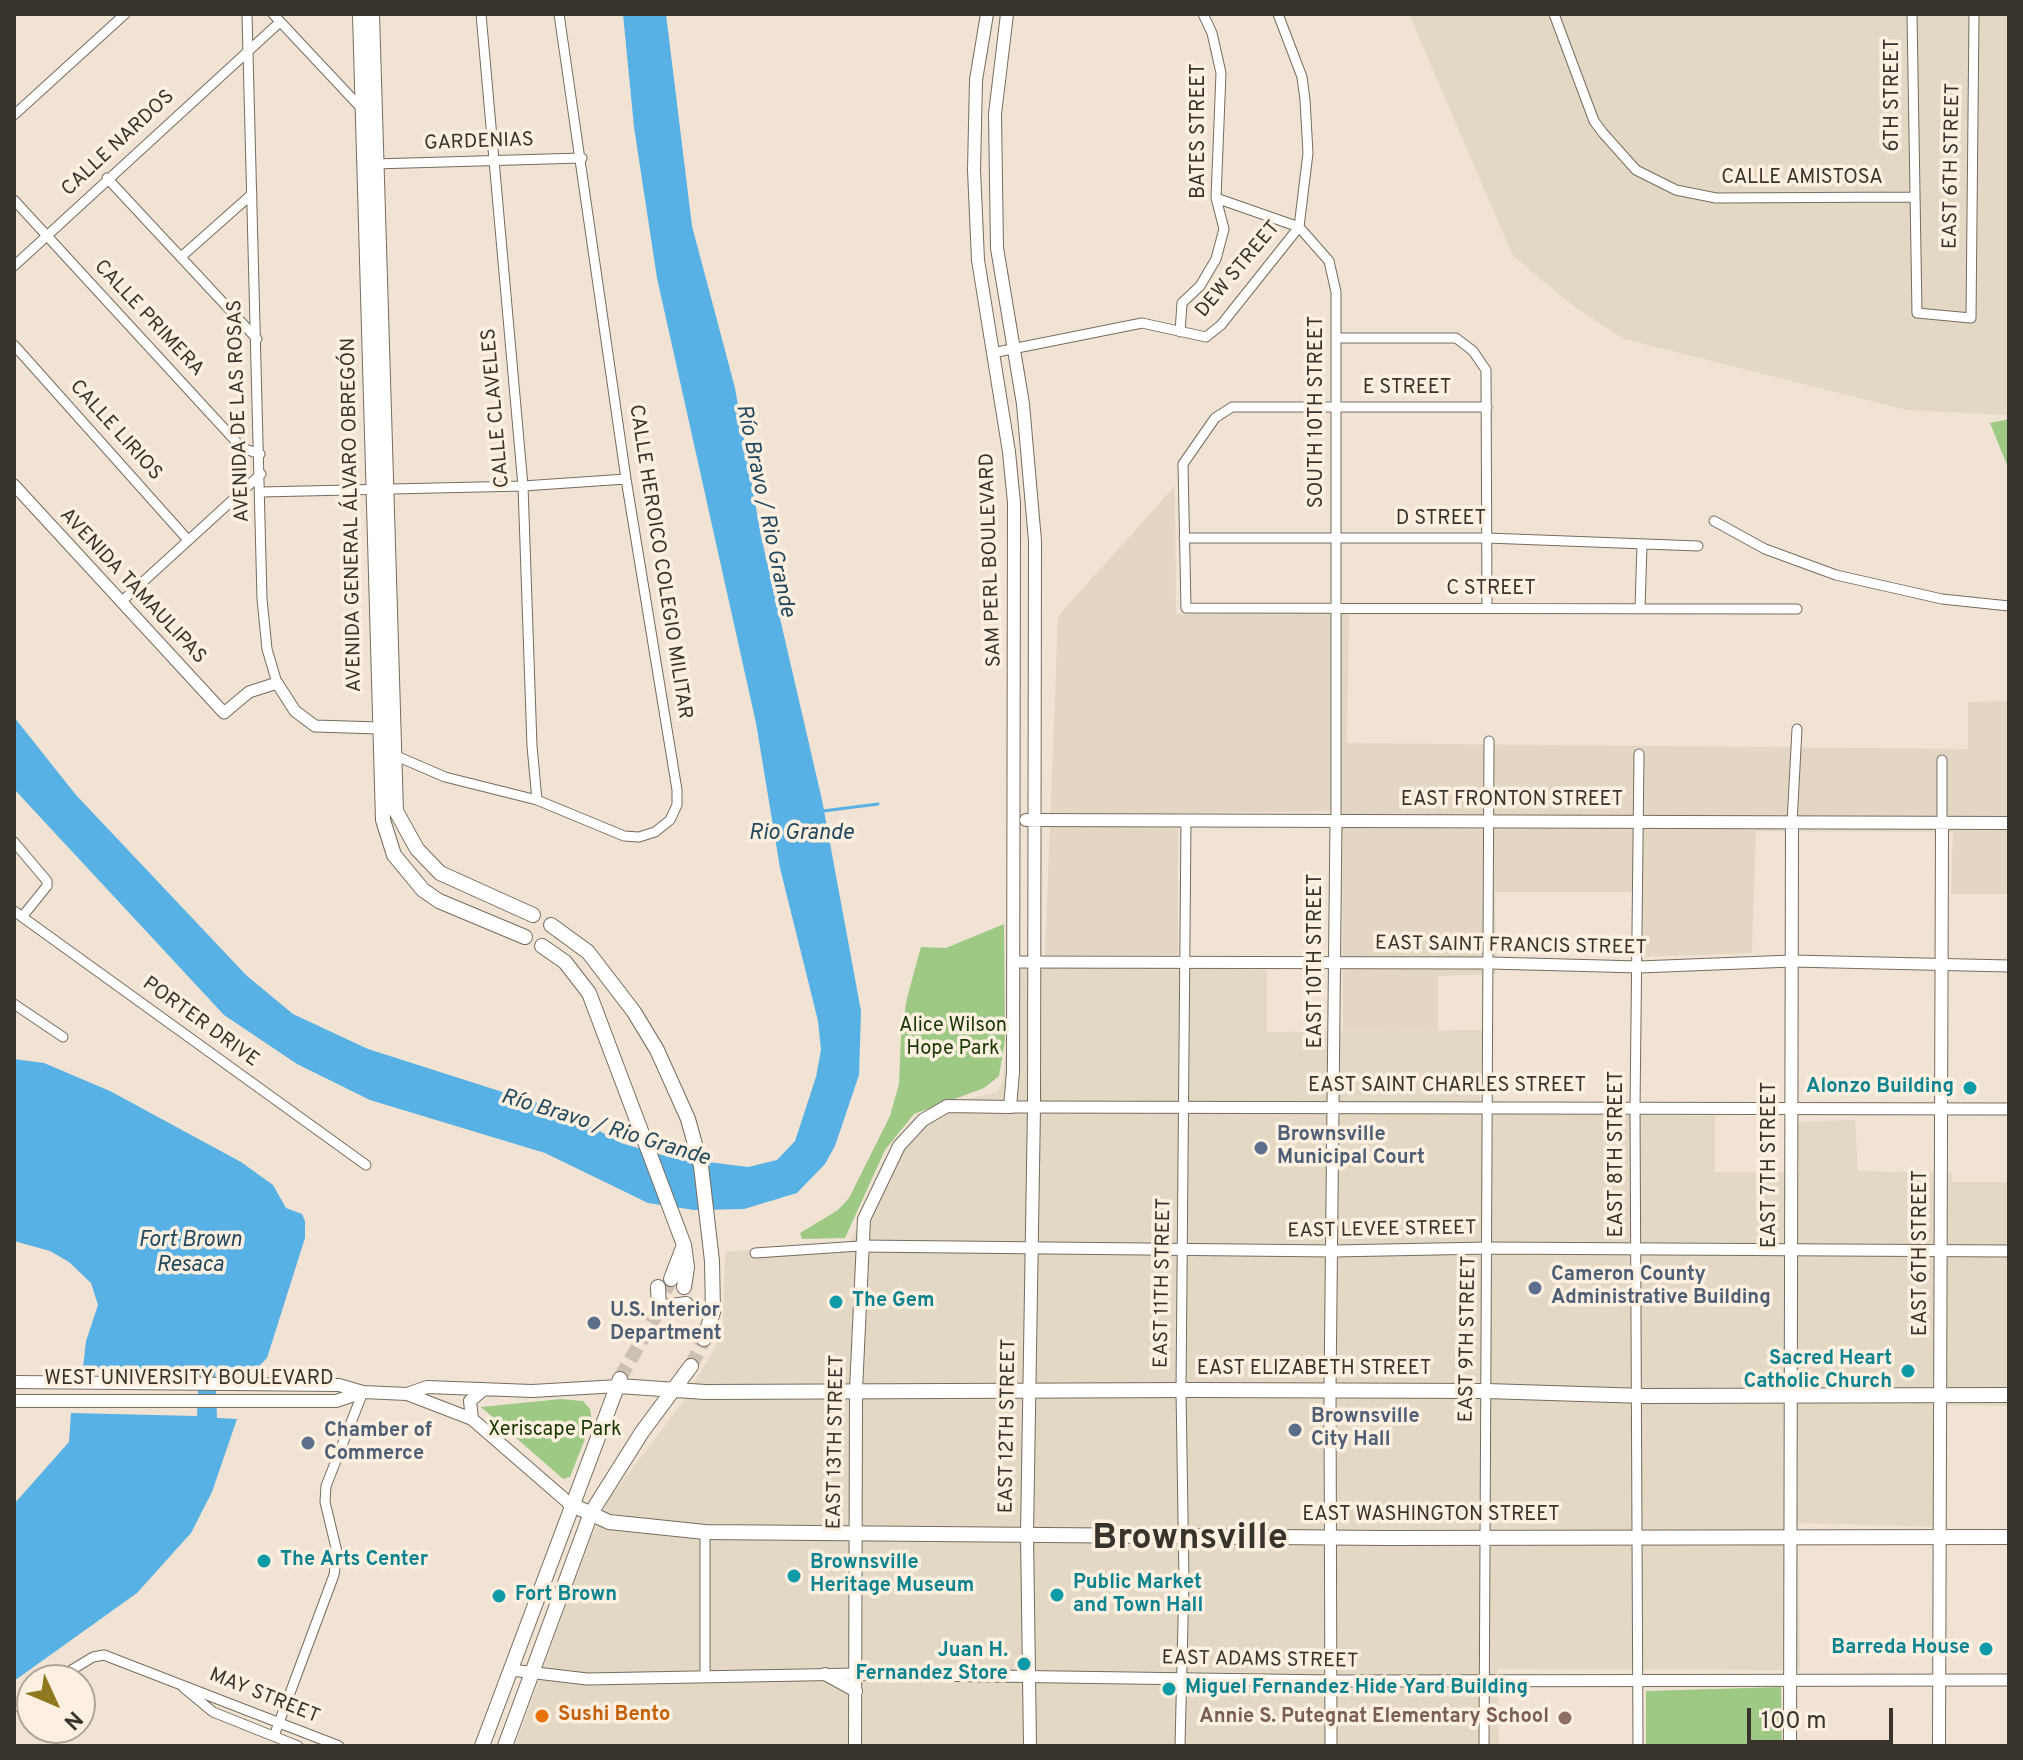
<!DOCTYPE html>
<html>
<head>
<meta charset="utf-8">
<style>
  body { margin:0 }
  #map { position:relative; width:2023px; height:1760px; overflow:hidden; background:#f0e3d4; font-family:Overpass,sans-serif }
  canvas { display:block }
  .frame { position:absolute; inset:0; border:16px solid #38342d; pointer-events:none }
  .north { position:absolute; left:16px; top:1664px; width:80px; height:80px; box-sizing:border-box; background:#fdf0e1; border:2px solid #aea599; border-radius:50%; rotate:134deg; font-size:22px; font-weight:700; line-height:32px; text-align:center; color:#38342d }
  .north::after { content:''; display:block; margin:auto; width:28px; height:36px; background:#8e791e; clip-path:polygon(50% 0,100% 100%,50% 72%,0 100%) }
  .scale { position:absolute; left:1747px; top:1708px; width:146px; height:36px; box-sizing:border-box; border:4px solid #38342d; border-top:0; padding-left:10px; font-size:24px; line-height:28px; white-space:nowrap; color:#38342d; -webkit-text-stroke:6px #fdf0e1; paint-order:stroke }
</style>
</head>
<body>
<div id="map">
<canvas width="2023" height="1760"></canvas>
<div class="frame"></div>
<div class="north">N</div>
<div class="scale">100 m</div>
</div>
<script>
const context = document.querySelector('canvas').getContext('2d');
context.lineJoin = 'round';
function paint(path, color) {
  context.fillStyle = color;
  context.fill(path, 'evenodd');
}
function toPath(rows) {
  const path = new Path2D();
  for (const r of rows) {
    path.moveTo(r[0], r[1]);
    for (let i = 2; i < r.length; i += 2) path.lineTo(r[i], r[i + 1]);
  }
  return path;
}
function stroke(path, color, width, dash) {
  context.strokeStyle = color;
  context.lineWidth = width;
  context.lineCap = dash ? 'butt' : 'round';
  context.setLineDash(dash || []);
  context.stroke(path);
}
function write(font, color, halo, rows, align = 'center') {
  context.font = font + ' Overpass,sans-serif';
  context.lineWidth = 7;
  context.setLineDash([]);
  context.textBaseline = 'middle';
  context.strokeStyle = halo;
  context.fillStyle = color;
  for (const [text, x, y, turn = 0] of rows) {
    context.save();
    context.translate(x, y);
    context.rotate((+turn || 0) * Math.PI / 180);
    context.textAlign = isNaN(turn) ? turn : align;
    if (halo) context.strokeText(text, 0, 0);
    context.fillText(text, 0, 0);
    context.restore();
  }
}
paint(toPath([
  [1409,14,2009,14,2009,415,1906,410,1624,339,1573,306,1513,256],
  [1013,962,1267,970,1267,1032,1483,1030,1479,1114,1715,1116,1715,1172,1799,1172,1796,1122,1855,1120,1858,1171,1951,1173,1952,1182,2009,1182,2009,1406,1947,1405,1945,1527,1797,1523,1800,1670,1498,1669,1499,1746,515,1746,590,1539,609,1499,684,1400,715,1348,723,1327,725,1252,851,1241,882,1163,915,1120,940,1105,998,1092,1003,1080]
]), '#e2d8c3');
paint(toPath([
  [1175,486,1176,614,1349,612,1347,743,1968,749,1968,702,2009,701,2009,894,1951,894,1953,832,1756,831,1752,953,1639,957,1639,892,1495,892,1496,974,1438,976,1438,1030,1343,1031,1342,811,1178,813,1178,955,1045,955,1058,616]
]), '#e3d7c3');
paint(toPath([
  [2009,419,2009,470,1990,423],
  [1004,924,1005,1040,999,1076,984,1088,914,1114,885,1150,845,1238,802,1239,800,1233,838,1210,849,1198,890,1116,899,1084,901,1035,907,998,921,947,946,948],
  [561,1399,583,1401,590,1409,592,1421,570,1477,563,1479,481,1407],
  [1781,1687,1782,1746,1646,1746,1646,1691]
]), '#9ec985');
paint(toPath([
  [623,14,666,14,692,226,735,388,761,536,822,800,861,1011,859,1075,835,1146,825,1164,797,1193,744,1209,694,1210,648,1203,545,1153,370,1100,297,1064,224,1015,14,789,14,717,76,795,247,976,293,1014,368,1049,537,1103,576,1118,621,1143,669,1157,748,1167,777,1160,795,1141,816,1077,821,1050,818,1021,780,868,756,723,657,278,634,127],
  [14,1059,44,1063,110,1091,241,1162,273,1185,286,1208,302,1214,305,1221,305,1238,267,1358,259,1366,215,1368,217,1418,237,1419,212,1492,191,1533,137,1593,14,1681,14,1504,69,1442,71,1413,197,1416,199,1371,83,1368,86,1341,98,1305,91,1283,69,1262,50,1251,14,1241]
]), '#58b1e4');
stroke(toPath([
  [823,811,878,804]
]), '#58b1e4', 3);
stroke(toPath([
  [665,1291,671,1279],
  [691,1366,704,1339],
  [620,1378,659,1310]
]), '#cbc0b3', 14, [14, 7]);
const minor = toPath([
  [247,14,262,599,267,649,277,683],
  [273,14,363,110],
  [481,14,523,486,532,746,537,800],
  [1554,14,1594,121,1603,133,1636,170,1676,190,1716,198,1912,197],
  [1912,14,1917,313,1971,318,1974,14],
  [14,115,125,14],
  [374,164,582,158],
  [107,178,257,339],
  [1216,198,1299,227,1329,261,1336,292,1336,819],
  [14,200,242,448,260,454],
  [181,257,252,194],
  [14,266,280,22],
  [1180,332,1182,303,1200,286,1216,259,1224,229,1216,198,1221,73,1212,33,1203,14],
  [1336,338,1456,338,1473,351,1486,370,1487,607],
  [14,345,188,540],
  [992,353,1142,323,1206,337,1221,325,1299,227,1308,153,1305,100,1302,77,1278,14],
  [1487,407,1232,407,1215,418,1183,464,1186,608,1797,609],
  [261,492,523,486,626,479],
  [1714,521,1765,549,1836,575,1942,599,2009,606],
  [1184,538,1487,538,1698,546],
  [122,601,261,474],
  [1640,609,1642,544],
  [394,755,445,777,537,800,624,836,639,837,655,832,670,820,677,805,677,790,626,479,559,14],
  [1792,823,1797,729],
  [1942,823,1942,760],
  [14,842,47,881,47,886,22,917],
  [14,911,366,1165],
  [14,1004,63,1037],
  [755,1253,860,1246],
  [705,1532,705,1677],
  [55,1680,93,1657,104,1655,339,1746],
  [184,1688,213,1712,298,1746],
  [14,1707,32,1695],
  [274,1736,334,1575,337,1552,325,1502,326,1486,363,1392],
  [1180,1746,1184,1581,1181,1390,1186,820],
  [1484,1746,1489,741],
  [1638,1746,1635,1108,1639,754]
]);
const tertiary = toPath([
  [14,485,224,713,249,692,277,683,295,711,315,726,378,728],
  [1013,962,1491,963,1639,967,1792,961,2009,966],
  [1010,1107,2009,1109],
  [860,1246,1334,1251,1487,1248,2009,1251],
  [511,1670,587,1679,857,1674,1332,1681,2009,1680],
  [1331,1746,1330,1390,1336,819]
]);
const secondary = toPath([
  [1007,14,995,114,997,248,1023,404,1035,541,1034,1107,1027,1534,1030,1746],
  [1026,820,2009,823],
  [14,1382,339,1385,363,1392,407,1394,472,1419,570,1504],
  [407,1394,427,1387,532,1391,619,1386],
  [14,1401,336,1401,363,1392],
  [472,1419,470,1401,484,1389],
  [825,1674,856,1691],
  [855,1746,856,1390,864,1219,899,1146,923,1120,947,1106,1010,1107,1013,1072,1014,503,1009,452,978,260,974,170,976,80,987,14],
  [1790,1746,1792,823],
  [1939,1746,1942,823]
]);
const primary = toPath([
  [360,14,383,820,394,855,423,890,439,901,525,937],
  [372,14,396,811,417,849,440,873,533,915],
  [551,925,588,952,634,1012,657,1050,688,1119,701,1166,712,1261,713,1312,704,1339],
  [542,946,565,962,589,993,684,1245,687,1267,684,1287],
  [671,1279,684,1245],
  [658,1287,659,1308],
  [659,1308,686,1304],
  [619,1386,705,1392,1190,1390,1486,1391,1646,1396,2009,1395],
  [570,1504,609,1522,705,1532,1385,1538,2009,1537],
  [482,1746,620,1379],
  [505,1746,591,1513,642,1432,691,1366]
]);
stroke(minor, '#776c5e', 11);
stroke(tertiary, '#776c5e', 13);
stroke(secondary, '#776c5e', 14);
stroke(primary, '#776c5e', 16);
stroke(minor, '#fff', 9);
stroke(tertiary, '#fff', 11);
stroke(secondary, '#fff', 12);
stroke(primary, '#fff', 14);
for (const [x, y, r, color] of [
  [1970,1088,8,"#0f9aa8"],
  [1261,1148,8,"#5c6f8a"],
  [1535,1288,8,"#5c6f8a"],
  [836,1302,8,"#0f9aa8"],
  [594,1323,8,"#5c6f8a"],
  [1908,1371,8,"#0f9aa8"],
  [1295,1430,8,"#5c6f8a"],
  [308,1443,8,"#5c6f8a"],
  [264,1561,8,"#0f9aa8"],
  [794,1576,8,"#0f9aa8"],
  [1057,1595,8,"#0f9aa8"],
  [499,1596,8,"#0f9aa8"],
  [1986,1649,8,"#0f9aa8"],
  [1024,1664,8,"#0f9aa8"],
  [1169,1689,8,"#0f9aa8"],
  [542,1716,8,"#e8710a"],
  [1565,1718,8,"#8d6e63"]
]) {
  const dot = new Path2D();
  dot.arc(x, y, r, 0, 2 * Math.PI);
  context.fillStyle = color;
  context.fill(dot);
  stroke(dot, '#fdf0e1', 3);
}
write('20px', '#38342d', '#fdf0e1', [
  ["6TH STREET",1894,95,-90],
  ["BATES STREET",1200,131,-90],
  ["GARDENIAS",479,143,-2],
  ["CALLE NARDOS",119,144,-43],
  ["EAST 6TH STREET",1953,166,-89],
  ["CALLE AMISTOSA",1802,179],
  ["DEW STREET",1239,270,-50],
  ["CALLE PRIMERA",148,319,47],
  ["E STREET",1407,389],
  ["CALLE CLAVELES",497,408,-95],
  ["AVENIDA DE LAS ROSAS",240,411,-92],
  ["SOUTH 10TH STREET",1318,412,-90],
  ["CALLE LIRIOS",115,431,48],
  ["AVENIDA GENERAL ÁLVARO OBREGÓN",353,515,-91],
  ["D STREET",1441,520],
  ["SAM PERL BOULEVARD",992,560,-92],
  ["CALLE HEROICO COLEGIO MILITAR",659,562,81],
  ["AVENIDA TAMAULIPAS",132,587,47],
  ["C STREET",1491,590],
  ["EAST FRONTON STREET",1512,801],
  ["EAST SAINT FRANCIS STREET",1511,947,1],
  ["EAST 10TH STREET",1317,961,-90],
  ["PORTER DRIVE",200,1023,36],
  ["EAST SAINT CHARLES STREET",1447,1087],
  ["EAST 8TH STREET",1618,1154,-90],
  ["EAST 7TH STREET",1771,1165,-90],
  ["EAST LEVEE STREET",1382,1231,-1],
  ["EAST 6TH STREET",1922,1253,-90],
  ["EAST 11TH STREET",1164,1283,-89],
  ["EAST 9TH STREET",1469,1339,-89],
  ["EAST ELIZABETH STREET",1314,1370],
  ["WEST UNIVERSITY BOULEVARD",189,1380],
  ["EAST 12TH STREET",1009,1426,-89],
  ["EAST 13TH STREET",837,1442,-89],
  ["EAST WASHINGTON STREET",1431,1516],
  ["EAST ADAMS STREET",1260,1661,1],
  ["MAY STREET",264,1697,22]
]);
write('20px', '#183600', '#fdf0e1', [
  ["Alice Wilson",953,1027],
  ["Hope Park",953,1050],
  ["Xeriscape Park",555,1431]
]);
write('bold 20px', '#0d838f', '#fdf0e1', [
  ["Alonzo Building",1954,1088,"right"],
  ["The Gem",852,1302],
  ["Sacred Heart",1892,1360,"right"],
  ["Catholic Church",1892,1383,"right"],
  ["The Arts Center",280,1561],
  ["Brownsville",810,1564],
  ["Heritage Museum",810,1587],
  ["Public Market",1073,1584],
  ["and Town Hall",1073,1607],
  ["Fort Brown",515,1596],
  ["Barreda House",1970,1649,"right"],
  ["Juan H.",1008,1652,"right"],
  ["Fernandez Store",1008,1675,"right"],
  ["Miguel Fernandez Hide Yard Building",1185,1689]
], 'left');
write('bold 20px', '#4e5e75', '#fdf0e1', [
  ["Brownsville",1277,1136],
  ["Municipal Court",1277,1159],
  ["Cameron County",1551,1276],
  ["Administrative Building",1551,1299],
  ["U.S. Interior",610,1312],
  ["Department",610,1335],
  ["Brownsville",1311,1418],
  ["City Hall",1311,1441],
  ["Chamber of",324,1432],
  ["Commerce",324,1455]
], 'left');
write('bold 20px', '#c56008', '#fdf0e1', [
  ["Sushi Bento",558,1716]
], 'left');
write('bold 20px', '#785e54', '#fdf0e1', [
  ["Annie S. Putegnat Elementary School",1549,1718]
], 'right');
write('italic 22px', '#22485d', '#fdf0e1', [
  ["Río Bravo / Rio Grande",764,511,78],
  ["Rio Grande",801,835],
  ["Río Bravo / Rio Grande",605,1129,17],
  ["Fort Brown",190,1242],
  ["Resaca",190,1267]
]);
write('bold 36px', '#38342d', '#fdf0e1', [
  ["Brownsville",1190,1541]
]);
</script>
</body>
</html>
